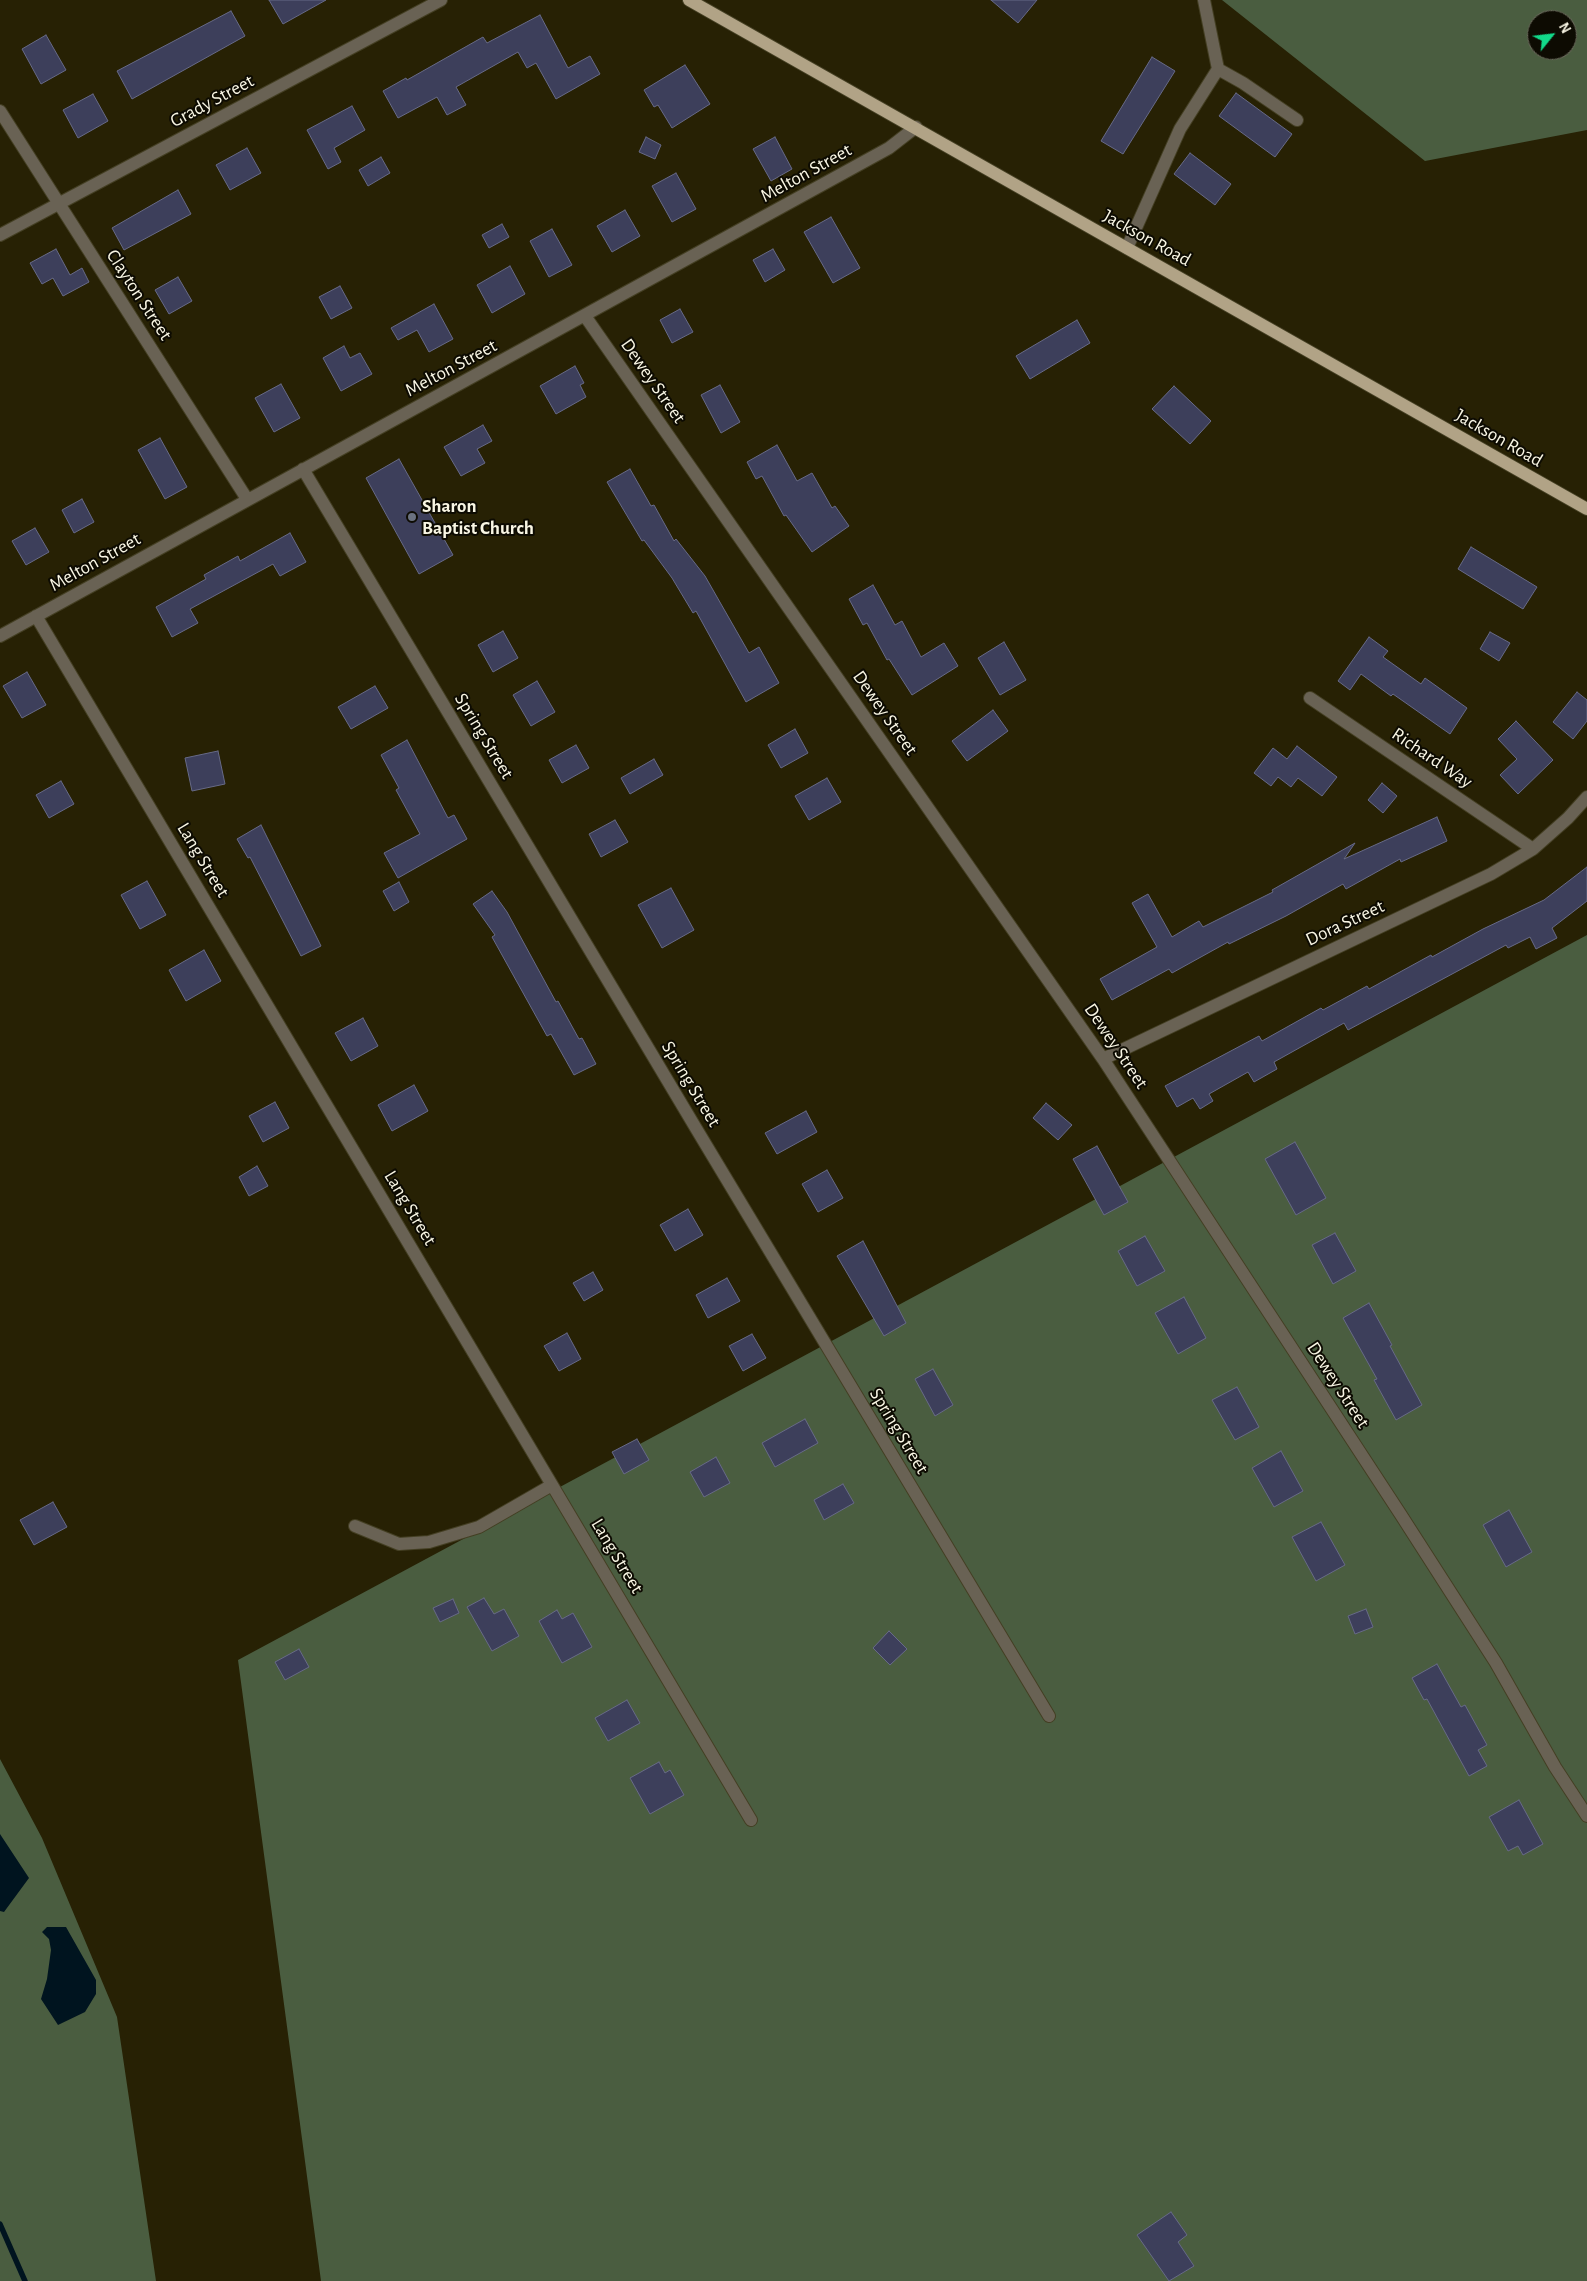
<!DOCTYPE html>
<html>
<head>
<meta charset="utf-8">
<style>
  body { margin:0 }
  #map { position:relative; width:1587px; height:2281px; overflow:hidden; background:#272104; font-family:"Alegreya Sans",sans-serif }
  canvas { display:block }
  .north { position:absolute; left:1527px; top:10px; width:50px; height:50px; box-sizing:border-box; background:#0d0b02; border:1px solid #6b695c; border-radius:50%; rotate:61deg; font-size:14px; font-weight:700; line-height:20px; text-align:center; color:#f9f6e4 }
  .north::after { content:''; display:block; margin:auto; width:18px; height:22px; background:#12d98a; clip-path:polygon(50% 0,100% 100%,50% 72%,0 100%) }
</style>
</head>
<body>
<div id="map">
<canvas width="1587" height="2281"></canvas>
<div class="north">N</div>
</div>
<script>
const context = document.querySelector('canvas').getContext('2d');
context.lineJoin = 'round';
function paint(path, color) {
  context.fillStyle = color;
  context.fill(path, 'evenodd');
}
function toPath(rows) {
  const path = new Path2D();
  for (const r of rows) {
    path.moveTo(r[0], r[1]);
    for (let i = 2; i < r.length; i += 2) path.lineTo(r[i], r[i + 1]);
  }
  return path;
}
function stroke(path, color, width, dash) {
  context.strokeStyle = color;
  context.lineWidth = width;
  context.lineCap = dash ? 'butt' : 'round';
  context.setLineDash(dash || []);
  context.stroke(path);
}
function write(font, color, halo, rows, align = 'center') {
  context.font = font + ' "Alegreya Sans",sans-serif';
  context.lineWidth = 4;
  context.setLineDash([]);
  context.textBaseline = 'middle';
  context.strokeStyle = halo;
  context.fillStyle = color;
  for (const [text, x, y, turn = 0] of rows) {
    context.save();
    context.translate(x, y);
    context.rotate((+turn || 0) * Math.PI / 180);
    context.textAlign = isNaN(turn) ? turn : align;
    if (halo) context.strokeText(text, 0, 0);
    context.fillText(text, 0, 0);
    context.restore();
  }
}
paint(toPath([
  [1222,0,1587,0,1587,130,1425,161],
  [1537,20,1567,20,1567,50,1537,50],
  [1587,935,1587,2281,321,2281,238,1660],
  [0,1759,42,1838,117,2017,156,2281,0,2281]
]), '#4a5d40');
paint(toPath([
  [0,1834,29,1878,4,1912,0,1911],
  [47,1927,66,1927,96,1980,96,1994,85,2012,58,2025,41,1999,47,1979,51,1950,49,1939,42,1932]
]), '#00141f');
stroke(toPath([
  [0,2224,25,2281]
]), '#00141f', 5.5);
const building = toPath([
  [269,0,326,0,283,24,269,0],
  [991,0,1037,0,1018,23,991,0],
  [231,11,245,36,132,99,117,71,231,11],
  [540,15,568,68,590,56,600,74,556,99,536,63,527,68,518,52,456,87,466,105,447,115,437,97,398,118,383,91,406,78,407,80,483,37,487,43,540,15],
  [46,35,66,70,41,84,22,49,46,35],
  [1152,57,1175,71,1123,154,1101,141,1152,57],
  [685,65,710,104,672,128,658,105,654,107,644,90,685,65],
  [1236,93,1292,134,1275,157,1219,116,1236,93],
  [93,94,108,121,78,138,63,110,93,94],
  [352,106,365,130,334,148,341,162,328,169,307,130,352,106],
  [646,137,661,145,655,159,639,152,646,137],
  [775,137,792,169,771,181,753,149,775,137],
  [247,148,261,173,230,190,216,165,247,148],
  [1190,153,1231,184,1215,205,1174,174,1190,153],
  [381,157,390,173,368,186,359,170,381,157],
  [676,173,696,209,672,222,652,186,676,173],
  [178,190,191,214,124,250,112,228,178,190],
  [625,210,640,236,612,252,597,226,625,210],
  [831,217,860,268,833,283,804,232,831,217],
  [502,224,509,237,489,248,482,235,502,224],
  [552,229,572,265,549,277,530,241,552,229],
  [56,249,70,275,82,268,89,282,63,296,53,278,42,284,30,263,56,249],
  [773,249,785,270,765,282,753,260,773,249],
  [510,266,525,294,492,313,477,285,510,266],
  [178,277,192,301,169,314,155,290,178,277],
  [340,286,352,308,331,319,319,297,340,286],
  [434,304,453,339,429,352,417,330,398,340,391,328,434,304],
  [680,309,693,332,672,343,660,320,680,309],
  [1077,320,1090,343,1030,379,1016,356,1077,320],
  [344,346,350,358,360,353,372,374,341,391,323,358,344,346],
  [575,366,584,383,580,385,586,397,556,414,540,386,575,366],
  [281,384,300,418,274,432,255,398,281,384],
  [720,385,740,422,721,433,701,395,720,385],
  [1174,386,1211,421,1190,444,1152,409,1174,386],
  [483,425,492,441,477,449,485,463,461,476,444,447,483,425],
  [160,438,187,487,165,499,138,450,160,438],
  [777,445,797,481,812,473,832,508,835,506,849,526,812,552,786,515,784,516,762,476,756,479,747,462,777,445],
  [399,459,453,555,419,574,366,478,399,459],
  [630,469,651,506,654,505,674,541,676,539,705,576,749,653,759,647,779,683,746,702,696,611,693,613,672,578,644,540,642,541,607,482,630,469],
  [82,499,94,522,74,533,62,510,82,499],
  [35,528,49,552,26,565,12,541,35,528],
  [290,533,306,562,280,576,273,564,190,609,198,623,172,637,156,607,206,579,204,575,238,556,240,561,290,533],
  [1471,547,1537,587,1523,609,1458,569,1471,547],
  [873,585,895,625,902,621,921,657,944,643,958,666,912,695,889,659,887,660,867,623,863,625,849,599,873,585],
  [503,631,518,658,493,672,478,645,503,631],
  [1490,632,1510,643,1499,661,1480,649,1490,632],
  [1369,637,1388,651,1383,657,1421,684,1425,678,1467,708,1450,734,1393,694,1391,696,1361,674,1350,690,1338,681,1369,637],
  [1004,642,1026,680,1000,695,978,658,1004,642],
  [27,672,46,705,22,718,3,686,27,672],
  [537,681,555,712,531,726,513,695,537,681],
  [375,686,388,708,351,729,338,707,375,686],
  [1577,692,1587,700,1587,721,1573,739,1553,722,1577,692],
  [993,710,1008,731,967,761,952,741,993,710],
  [1516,721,1553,760,1518,794,1500,775,1517,759,1498,739,1516,721],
  [795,729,808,753,781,768,768,745,795,729],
  [407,740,448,818,454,815,467,839,398,878,384,853,420,834,396,790,399,788,381,755,407,740],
  [576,745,589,768,562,783,549,760,576,745],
  [1297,746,1337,777,1322,796,1298,778,1291,787,1278,777,1271,786,1254,773,1273,748,1287,759,1297,746],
  [218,751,225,784,192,791,185,758,218,751],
  [654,759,663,775,630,794,621,778,654,759],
  [827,778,841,802,809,820,795,796,827,778],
  [61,781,74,804,49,818,36,795,61,781],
  [1382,783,1397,796,1383,813,1368,800,1382,783],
  [1437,817,1447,841,1401,862,1400,859,1346,889,1343,884,1286,916,1229,944,1228,942,1172,973,1169,969,1112,1000,1100,979,1157,947,1132,903,1148,894,1172,937,1199,921,1203,927,1273,892,1272,890,1355,843,1344,859,1437,817],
  [615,820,628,842,601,857,589,834,615,820],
  [261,825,321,946,301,956,250,857,248,858,237,839,261,825],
  [1587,867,1587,901,1552,928,1557,938,1536,949,1530,937,1508,948,1506,945,1348,1030,1344,1023,1274,1062,1277,1069,1254,1082,1248,1072,1209,1094,1213,1101,1200,1109,1193,1098,1177,1107,1165,1086,1259,1036,1262,1041,1321,1008,1323,1010,1367,986,1369,989,1431,955,1432,957,1483,929,1544,900,1587,867],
  [147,881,166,915,140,929,121,895,147,881],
  [399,882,409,902,394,911,383,891,399,882],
  [671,888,694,930,662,948,638,905,671,888],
  [492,891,507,912,556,1002,558,1001,579,1039,582,1038,596,1064,574,1075,551,1034,547,1036,492,937,495,935,473,904,492,891],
  [204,950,221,981,186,1001,169,970,204,950],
  [363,1018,378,1046,351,1061,335,1033,363,1018],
  [414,1085,428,1111,392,1131,378,1105,414,1085],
  [275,1102,289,1128,263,1142,249,1116,275,1102],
  [1046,1103,1072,1125,1058,1140,1033,1118,1046,1103],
  [806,1111,817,1132,777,1154,765,1133,806,1111],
  [1295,1142,1326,1198,1296,1215,1265,1159,1295,1142],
  [1097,1146,1128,1202,1104,1215,1073,1159,1097,1146],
  [257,1166,268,1186,249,1196,239,1177,257,1166],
  [827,1170,843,1198,818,1212,802,1184,827,1170],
  [688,1209,703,1235,675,1251,660,1225,688,1209],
  [1335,1233,1356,1271,1333,1284,1312,1245,1335,1233],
  [1145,1236,1165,1271,1137,1286,1118,1251,1145,1236],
  [863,1241,906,1323,884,1336,837,1256,863,1241],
  [593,1272,603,1290,584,1301,573,1283,593,1272],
  [727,1278,740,1301,708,1318,696,1295,727,1278],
  [1184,1297,1206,1338,1178,1354,1155,1313,1184,1297],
  [1369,1303,1392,1345,1390,1346,1422,1405,1396,1420,1374,1380,1377,1379,1343,1318,1369,1303],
  [567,1333,581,1359,559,1371,544,1346,567,1333],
  [752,1334,766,1358,743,1371,729,1346,752,1334],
  [933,1369,953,1405,935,1416,915,1379,933,1369],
  [1237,1387,1259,1427,1235,1440,1212,1400,1237,1387],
  [805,1419,818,1443,775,1467,762,1443,805,1419],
  [637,1439,649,1460,624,1474,612,1452,637,1439],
  [1281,1451,1303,1491,1274,1507,1252,1468,1281,1451],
  [716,1457,730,1483,704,1497,690,1472,716,1457],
  [843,1484,854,1503,824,1520,814,1500,843,1484],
  [53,1502,67,1527,34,1545,20,1520,53,1502],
  [1509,1510,1532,1552,1506,1567,1483,1525,1509,1510],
  [1321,1522,1345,1565,1316,1581,1292,1537,1321,1522],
  [484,1598,494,1614,504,1609,519,1636,492,1651,467,1607,484,1598],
  [453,1599,459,1613,440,1622,433,1608,453,1599],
  [1366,1609,1373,1627,1355,1634,1348,1616,1366,1609],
  [557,1610,562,1619,573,1613,592,1647,562,1663,539,1621,557,1610],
  [889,1631,907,1649,890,1665,873,1648,889,1631],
  [299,1649,309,1667,285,1680,275,1662,299,1649],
  [1437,1664,1461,1707,1465,1705,1487,1745,1478,1750,1487,1766,1469,1776,1427,1699,1424,1700,1412,1678,1437,1664],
  [627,1700,640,1723,608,1741,595,1718,627,1700],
  [659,1762,665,1773,670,1770,684,1795,650,1814,630,1778,659,1762],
  [1519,1800,1543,1844,1523,1855,1518,1846,1508,1851,1489,1817,1519,1800],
  [1171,2212,1187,2235,1178,2242,1194,2266,1169,2281,1137,2235,1171,2212]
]);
paint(building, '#3d3f5b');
stroke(building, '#676a87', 1);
const minor = toPath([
  [1218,69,1243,83,1297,120],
  [0,111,247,499],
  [0,235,441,0],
  [1127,248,1180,129,1218,69,1204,0],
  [585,316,1103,1059,1401,1515,1496,1663,1555,1767,1587,1816],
  [303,469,697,1130,1049,1716],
  [36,616,751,1820],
  [0,636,889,148,916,127],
  [1310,698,1533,849],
  [1103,1059,1491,874,1533,849,1568,818,1587,797],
  [355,1526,399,1544,429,1542,479,1527,552,1485]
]);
const major = toPath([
  [689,0,1587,509]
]);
stroke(minor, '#443f23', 14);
stroke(major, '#443f23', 14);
stroke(minor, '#696254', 12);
stroke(major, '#b1a386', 12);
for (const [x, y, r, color] of [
  [412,517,5,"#6b7280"]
]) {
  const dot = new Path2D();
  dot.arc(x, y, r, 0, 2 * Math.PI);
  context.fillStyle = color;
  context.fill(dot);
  stroke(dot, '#0d0b02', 2);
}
write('19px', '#f9f6e4', '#0d0b02', [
  ["Grady Street",212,101,-28],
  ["Melton Street",806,173,-29],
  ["Jackson Road",1147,238,29],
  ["Clayton Street",139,295,57],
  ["Melton Street",451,368,-28],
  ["Dewey Street",653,381,55],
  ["Jackson Road",1499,438,30],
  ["Melton Street",95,562,-29],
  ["Dewey Street",885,713,55],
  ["Spring Street",484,736,59],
  ["Richard Way",1432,758,34],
  ["Lang Street",203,860,59],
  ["Dora Street",1345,923,-25],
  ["Dewey Street",1116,1046,56],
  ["Spring Street",691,1084,59],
  ["Lang Street",410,1208,59],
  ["Dewey Street",1338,1385,57],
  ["Spring Street",899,1431,59],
  ["Lang Street",617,1556,59]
]);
write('bold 19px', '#f9f6e4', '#0d0b02', [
  ["Sharon",422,506],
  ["Baptist Church",422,528]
], 'left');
</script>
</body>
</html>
